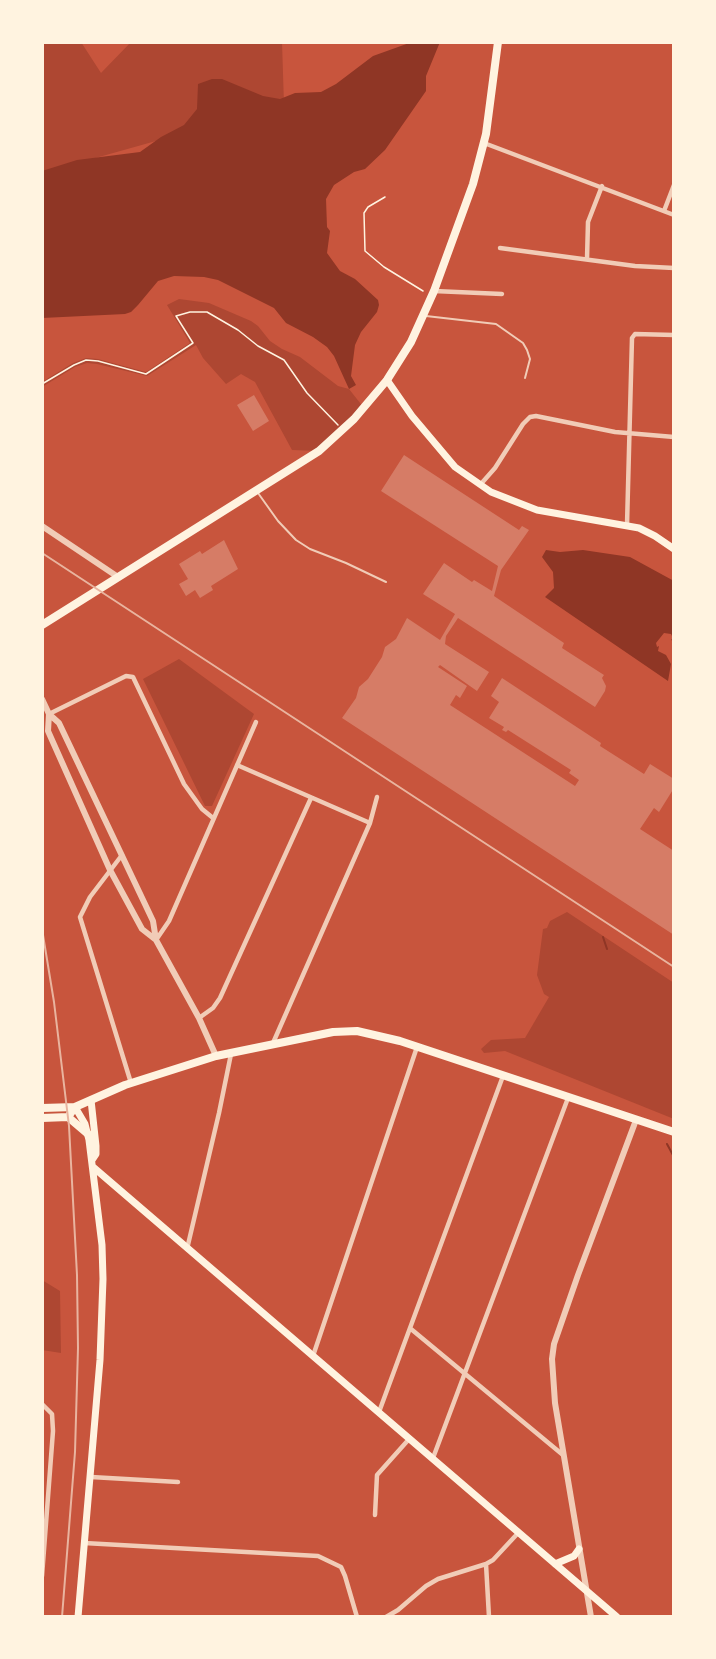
<!DOCTYPE html>
<html>
<head>
<meta charset="utf-8">
<style>
  body { margin:0 }
  #map { position:relative; width:716px; height:1659px; overflow:hidden; background:#c8553d; font-family:"DejaVu Sans",sans-serif }
  canvas { display:block }
  .frame { position:absolute; inset:0; border:44px solid #fff3e0; pointer-events:none }
</style>
</head>
<body>
<div id="map">
<canvas width="716" height="1659"></canvas>
<div class="frame"></div>
</div>
<script>
const context = document.querySelector('canvas').getContext('2d');
context.lineJoin = 'round';
function paint(path, color) {
  context.fillStyle = color;
  context.fill(path, 'evenodd');
}
function toPath(rows) {
  const path = new Path2D();
  for (const r of rows) {
    path.moveTo(r[0], r[1]);
    for (let i = 2; i < r.length; i += 2) path.lineTo(r[i], r[i + 1]);
  }
  return path;
}
function stroke(path, color, width, dash) {
  context.strokeStyle = color;
  context.lineWidth = width;
  context.lineCap = dash ? 'butt' : 'round';
  context.setLineDash(dash || []);
  context.stroke(path);
}
paint(toPath([
  [42,42,81,42,101,73,131,42,282,42,284,105,42,173],
  [179,299,209,303,251,321,258,326,270,341,282,349,300,357,338,386,349,389,364,408,319,451,292,450,255,382,241,374,226,384,203,358,196,345,147,376,97,364,87,363,75,367,42,387,42,382,73,363,86,358,98,359,146,372,190,343,167,305],
  [179,659,254,714,212,806,205,806,143,679],
  [567,912,674,983,674,1119,505,1051,484,1053,481,1049,491,1040,525,1038,549,997,544,994,537,975,543,929,547,928,550,921],
  [42,1280,60,1291,61,1353,42,1350]
]), '#ae4732');
paint(toPath([
  [412,42,440,42,426,76,426,91,385,150,365,169,354,172,334,185,326,199,327,227,330,231,327,253,340,271,355,279,378,300,379,305,377,312,361,332,355,345,351,376,356,385,349,389,334,356,327,347,313,337,286,323,274,308,218,280,204,277,174,276,158,281,138,305,131,312,125,314,42,318,42,171,77,160,140,152,161,137,184,125,197,109,198,84,212,79,222,79,263,96,280,99,295,93,321,92,336,84,373,56],
  [546,550,560,552,583,550,630,557,674,581,674,641,671,640,673,638,671,634,664,633,656,643,657,647,659,646,658,651,666,655,671,664,668,681,545,597,554,588,553,572,542,557]
]), '#8f3625');
stroke(toPath([
  [603,937,607,949],
  [667,1144,674,1157]
]), '#8f3625', 2);
paint(toPath([
  [254,395,269,421,253,431,237,405],
  [404,455,519,530,522,526,529,530,501,570,494,596,564,643,562,648,604,675,602,678,606,686,605,691,595,707,458,618,446,636,445,644,489,672,477,691,440,665,438,667,467,686,460,698,456,695,450,705,575,786,579,780,569,773,571,770,508,730,506,732,502,730,504,727,489,718,499,702,491,696,502,678,601,743,600,746,644,774,650,764,674,779,674,788,659,812,654,808,640,829,674,851,674,935,342,718,356,698,359,687,368,679,382,657,385,647,396,639,407,618,440,640,455,614,423,594,444,563,472,582,474,580,492,591,498,566,381,491],
  [224,540,238,569,211,586,213,590,200,598,195,590,186,596,179,584,188,579,179,564,200,551,202,554]
]), '#d67c66');
stroke(toPath([
  [385,197,368,207,364,213,365,251,384,267,423,291],
  [42,384,74,365,86,360,98,361,146,374,193,343,176,316,190,312,207,312,238,330,258,346,284,360,307,393,338,425]
]), '#fff3e0', 1.5);
stroke(toPath([
  [426,316,496,324,523,343,527,350,530,359,525,378],
  [258,493,278,521,296,540,310,549,346,563,386,582]
]), '#f1ccb7', 2);
stroke(toPath([
  [484,143,674,215],
  [664,211,674,185],
  [500,248,635,266,674,268],
  [587,259,588,222,602,186],
  [434,291,502,294],
  [480,485,495,468,523,424,530,417,536,416,615,432,674,437],
  [627,525,632,338,635,334,674,335],
  [49,714,126,676,133,677,184,784,202,809,213,818],
  [237,765,370,823],
  [122,855,90,897,80,917,131,1083],
  [156,940,169,921,256,722],
  [199,1018,213,1008,220,998,311,798],
  [273,1043,370,823,377,797],
  [187,1249,219,1113,231,1054],
  [411,1329,563,1455],
  [313,1356,417,1047],
  [42,1404,52,1414,53,1431,42,1576],
  [379,1412,503,1076],
  [433,1458,568,1098],
  [91,1477,178,1482],
  [375,1515,377,1475,410,1438],
  [84,1543,318,1556,341,1567,345,1576,357,1617],
  [486,1564,489,1617],
  [386,1617,398,1610,426,1586,438,1579,486,1564,493,1560,519,1532]
]), '#f1ccb7', 4.5);
stroke(toPath([
  [42,526,118,577],
  [42,699,49,714,59,723,153,921,156,940,199,1018,216,1056],
  [49,714,48,731,110,870,142,929,156,940],
  [591,1617,555,1403,552,1359,554,1344,578,1275,636,1120]
]), '#f1ccb7', 6);
stroke(toPath([
  [387,380,412,416,455,467,491,492,537,510,639,528,655,536,674,549],
  [91,1100,96,1146,96,1154,92,1160],
  [75,1107,85,1124,89,1140,102,1245,103,1279,100,1360,78,1617],
  [93,1167,617,1617],
  [555,1564,574,1556,579,1549]
]), '#fff3e0', 7);
stroke(toPath([
  [42,625,319,451,354,419,387,380,411,342,434,291,473,184,486,134,498,42]
]), '#fff3e0', 8);
stroke(toPath([
  [42,1108,75,1107,125,1085,216,1056,333,1032,357,1031,400,1041,674,1132],
  [68,1117,88,1134],
  [42,1118,68,1117,75,1107]
]), '#fff3e0', 8);
stroke(toPath([
  [42,553,674,967],
  [42,929,54,1002,69,1126,77,1275,78,1348,75,1452,62,1617]
]), '#e9b49f', 2);
</script>
</body>
</html>
